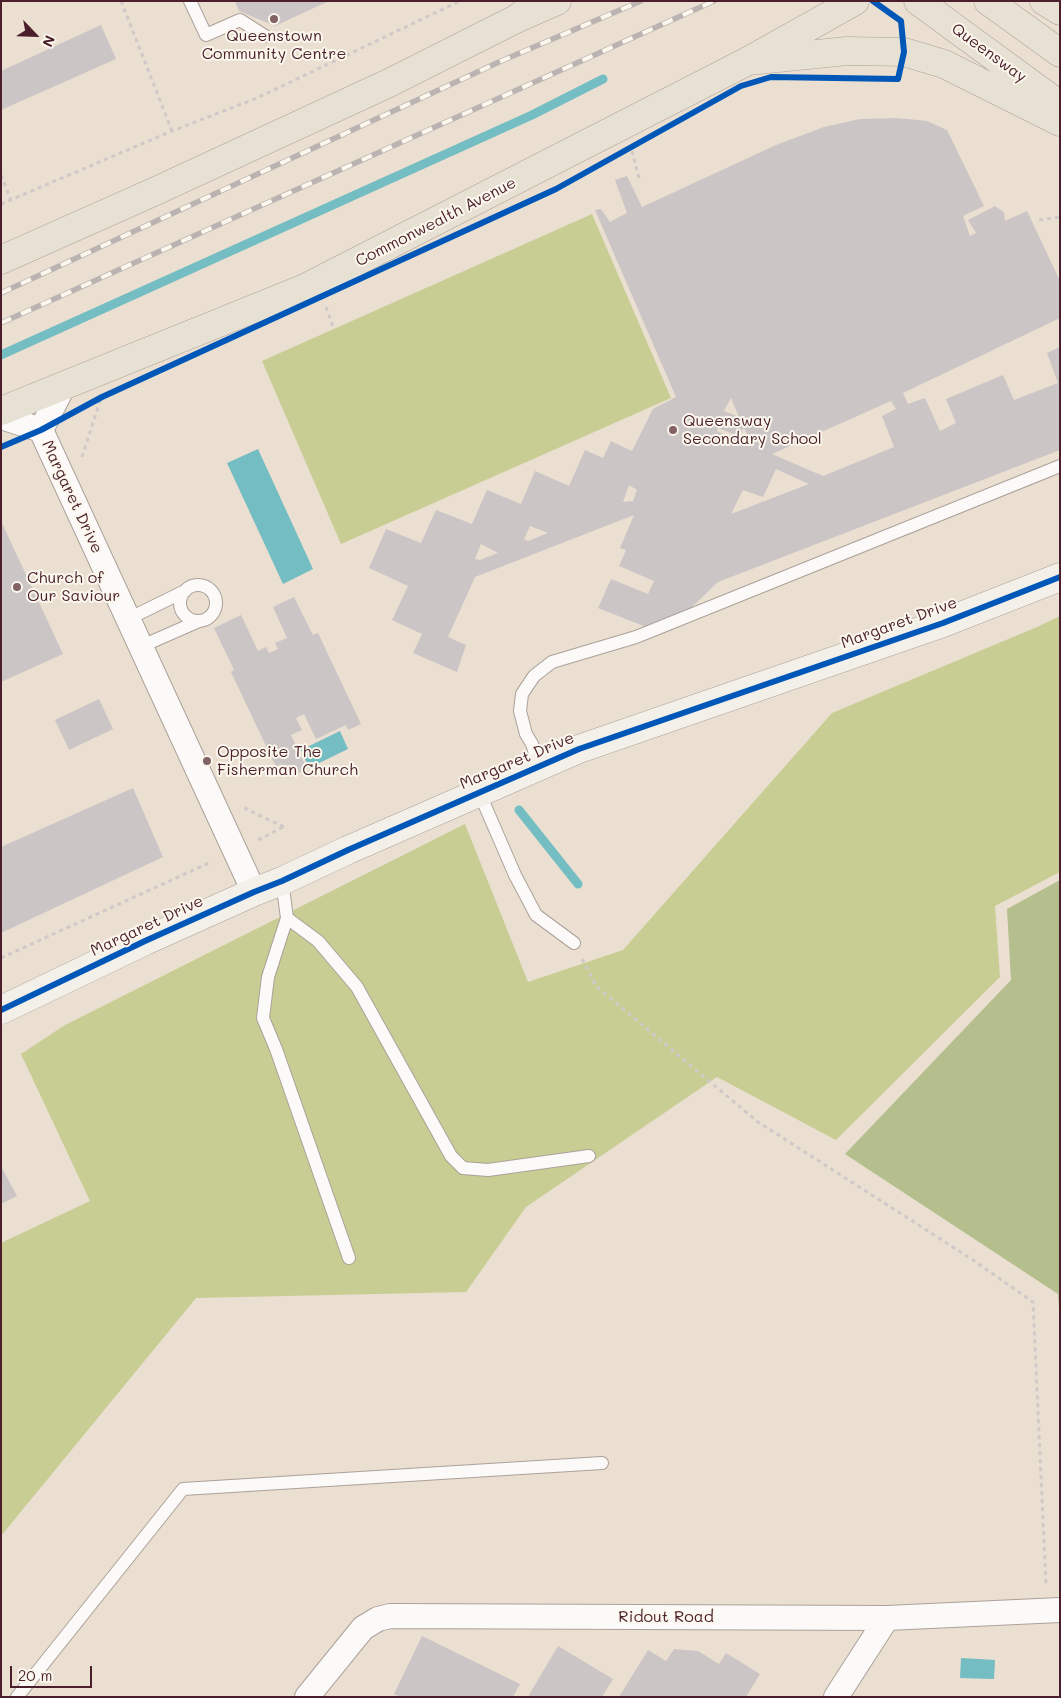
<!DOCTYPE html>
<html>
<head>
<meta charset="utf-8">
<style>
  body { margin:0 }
  #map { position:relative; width:1061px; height:1698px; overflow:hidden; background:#eadfd0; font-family:Mali,sans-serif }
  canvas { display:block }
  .frame { position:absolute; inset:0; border:2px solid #4a1f2b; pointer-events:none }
  .north { position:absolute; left:10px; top:10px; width:50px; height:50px; -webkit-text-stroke:4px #fbf7ec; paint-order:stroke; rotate:114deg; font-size:14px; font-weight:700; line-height:20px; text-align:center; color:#4a1f2b }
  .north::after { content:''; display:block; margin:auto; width:18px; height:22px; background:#4a1f2b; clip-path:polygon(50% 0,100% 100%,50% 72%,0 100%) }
  .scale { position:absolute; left:10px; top:1666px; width:82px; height:22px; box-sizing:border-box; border:2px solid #4a1f2b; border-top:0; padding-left:6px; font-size:15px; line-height:18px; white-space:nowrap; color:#4a1f2b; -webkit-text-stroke:4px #fbf7ec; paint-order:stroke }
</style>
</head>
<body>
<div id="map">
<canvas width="1061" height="1698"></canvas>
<div class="frame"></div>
<div class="north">N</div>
<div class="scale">20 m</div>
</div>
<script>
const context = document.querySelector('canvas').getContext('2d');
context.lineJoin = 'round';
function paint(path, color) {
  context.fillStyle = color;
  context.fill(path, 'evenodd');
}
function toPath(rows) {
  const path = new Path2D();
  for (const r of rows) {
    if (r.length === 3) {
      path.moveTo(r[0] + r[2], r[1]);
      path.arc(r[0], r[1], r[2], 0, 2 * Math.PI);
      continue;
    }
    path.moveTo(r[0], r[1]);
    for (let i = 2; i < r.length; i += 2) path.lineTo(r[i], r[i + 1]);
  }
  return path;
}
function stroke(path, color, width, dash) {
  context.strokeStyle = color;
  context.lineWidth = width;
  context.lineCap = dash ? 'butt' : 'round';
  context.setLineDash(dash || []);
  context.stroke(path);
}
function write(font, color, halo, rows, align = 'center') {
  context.font = font + ' Mali,sans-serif';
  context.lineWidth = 4;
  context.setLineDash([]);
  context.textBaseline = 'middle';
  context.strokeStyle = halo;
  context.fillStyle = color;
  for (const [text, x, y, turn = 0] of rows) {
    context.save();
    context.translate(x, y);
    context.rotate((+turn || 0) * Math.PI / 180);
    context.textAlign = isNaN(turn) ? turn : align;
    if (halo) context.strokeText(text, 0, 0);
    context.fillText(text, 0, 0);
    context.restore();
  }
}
paint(toPath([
  [592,214,671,398,341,544,262,361],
  [1060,616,1060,872,995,906,1000,977,836,1140,717,1077,526,1207,466,1292,196,1298,1,1536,1,1243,90,1201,21,1054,65,1025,465,824,528,982,623,950,832,713,1037,627]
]), '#c8cd94');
paint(toPath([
  [1060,880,1060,1324,1058,1294,845,1154,1011,980,1007,909]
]), '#b5bf8e');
paint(toPath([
  [258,449,313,569,283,584,227,463],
  [340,731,348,749,309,768,301,750],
  [961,1658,995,1660,994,1679,960,1678]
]), '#73bdc3');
stroke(toPath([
  [1,355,532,115,603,79],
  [519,810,578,884]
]), '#73bdc3', 9);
paint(toPath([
  [235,1,329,1,275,26,239,11],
  [101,25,116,59,1,110,1,71],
  [897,118,927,121,947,130,984,206,963,216,970,236,976,233,968,220,995,206,1004,212,1005,221,1027,211,1060,281,1060,318,903,393,908,404,925,398,940,431,956,423,946,399,1003,375,1014,400,1058,383,1047,353,1060,347,1060,450,718,582,664,634,598,608,611,579,648,594,654,581,619,566,626,550,620,548,634,515,475,577,448,637,466,645,457,672,413,653,422,634,392,620,408,586,369,568,386,529,421,543,436,510,472,524,487,490,521,504,535,471,569,486,585,450,603,458,611,441,632,451,653,409,676,397,595,210,601,209,610,222,627,213,615,180,627,176,642,207,776,145,824,127,860,119],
  [731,398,739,417,724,411],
  [891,401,896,409,882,416,894,447,823,476,772,454],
  [718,428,738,436,744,428,753,447,717,431],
  [776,469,809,484,731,514,743,490,763,497],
  [629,485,637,490,633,501,623,502],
  [530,526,548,533,528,541,524,539],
  [481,544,498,553,480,560,475,559],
  [1,521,63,654,1,682],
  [294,597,313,635,318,633,361,724,348,730,346,725,316,739,304,714,296,718,302,730,291,735,307,769,287,778,281,764,276,767,231,672,234,670,214,628,241,615,258,651,266,647,269,653,278,649,275,643,287,638,273,607],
  [99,699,113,729,69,750,55,720],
  [133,788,163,857,1,933,1,847],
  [1,1166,17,1196,1,1204],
  [422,1636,520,1684,513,1697,400,1697,394,1694],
  [558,1646,613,1679,602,1697,531,1697,529,1695],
  [674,1649,698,1651,719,1664,726,1653,760,1674,746,1697,619,1697,648,1650,666,1661]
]), '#cbc5c6');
const lane = toPath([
  [190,1,206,35,240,20,265,36],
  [198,603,18],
  [128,619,185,591],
  [142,646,199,621],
  [539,766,532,744,526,734,520,711,522,694,534,676,552,662,636,637,1060,466],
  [479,792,515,875,536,915,574,943],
  [282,881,287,918,268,977,263,1018,276,1049,349,1258],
  [287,918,318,941,357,987,451,1156,463,1168,488,1170,589,1156],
  [17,1697,183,1489,602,1463]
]);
const street = toPath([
  [1,417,41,430,254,892],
  [41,430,64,385],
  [307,1697,363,1628,378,1619,390,1616,887,1618,1060,1610],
  [836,1697,887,1618]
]);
const secondary = toPath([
  [1,1010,145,941,254,892,282,881,348,850,579,749,943,623,1060,577]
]);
const primary = toPath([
  [1,260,158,190,389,83,516,19,557,1],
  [1,411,305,288,748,61,855,1]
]);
const highway = toPath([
  [918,1,1060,105],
  [988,1,1060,53],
  [1044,1,1060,11],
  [516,19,541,1],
  [748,61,847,51,904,52,944,64,1060,122]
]);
stroke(lane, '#aca19a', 14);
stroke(street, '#aca19a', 26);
stroke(secondary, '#aca19a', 29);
stroke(primary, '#aca19a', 29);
stroke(highway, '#aca19a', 29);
stroke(toPath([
  [121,1,172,131],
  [632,151,640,182],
  [1,175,11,200],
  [1,204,172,131,257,98,460,1],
  [1039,220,1060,217],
  [326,307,334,329],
  [82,457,100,401],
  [245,807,246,809,284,827],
  [258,840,283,827],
  [1,958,211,862],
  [582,959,597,987,758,1122,970,1258,1033,1302,1046,1585]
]), '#cfc9c7', 3, [4, 4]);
stroke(lane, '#fcfaf8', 12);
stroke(street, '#fcfaf8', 24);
stroke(secondary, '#f3f0ea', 28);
stroke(primary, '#e7e1d3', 28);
stroke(highway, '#e7e1d3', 28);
const rail = toPath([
  [1,293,499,62,641,1],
  [1,323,714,1]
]);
stroke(rail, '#bab3b2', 5.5);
stroke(rail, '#fbf7ec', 4, [11]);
stroke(toPath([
  [1,447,41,430,102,397,556,189,741,86,771,77,898,79,904,52,901,21,873,1],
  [1,1010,145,941,254,892,282,881,348,850,579,749,943,623,1060,577]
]), '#0057b8', 6);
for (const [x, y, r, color] of [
  [274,19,5,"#826265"],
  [673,430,5,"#826265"],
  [17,587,5,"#826265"],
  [207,761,5,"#826265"]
]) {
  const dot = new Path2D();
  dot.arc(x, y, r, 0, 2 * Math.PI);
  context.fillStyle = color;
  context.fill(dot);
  stroke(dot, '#fbf7ec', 2);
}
write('16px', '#4a1f2b', '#fbf7ec', [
  ["Queenstown",274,36,"center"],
  ["Community Centre",274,54,"center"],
  ["Queensway",683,421],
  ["Secondary School",683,439],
  ["Church of",27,578],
  ["Our Saviour",27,596],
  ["Opposite The",217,752],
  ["Fisherman Church",217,770]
], 'left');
write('16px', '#4a1f2b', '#fbf7ec', [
  ["Queensway",989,53,36],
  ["Commonwealth Avenue",436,222,-27],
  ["Margaret Drive",72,497,65],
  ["Margaret Drive",899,623,-20],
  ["Margaret Drive",517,761,-23],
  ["Margaret Drive",147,926,-25],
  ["Ridout Road",666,1617]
]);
</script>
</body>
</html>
